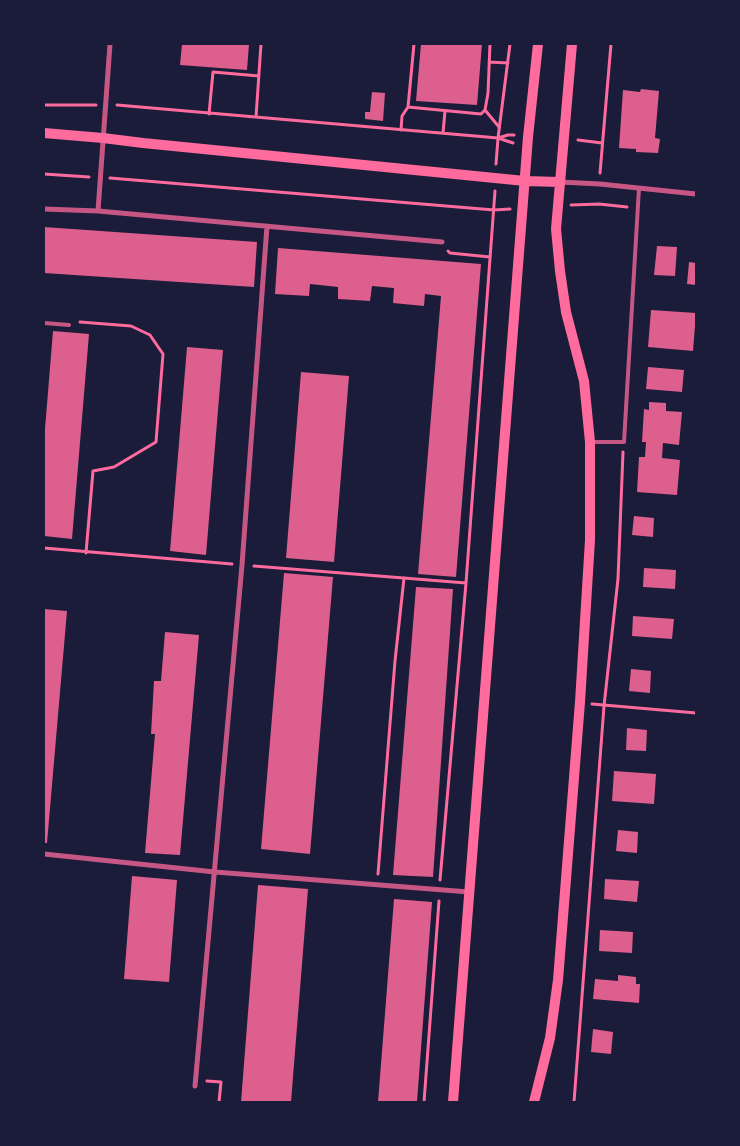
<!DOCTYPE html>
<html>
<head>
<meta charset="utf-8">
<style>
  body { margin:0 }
  #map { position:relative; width:740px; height:1146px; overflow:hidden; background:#1b1b3a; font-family:"Asap Condensed",sans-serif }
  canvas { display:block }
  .frame { position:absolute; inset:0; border:45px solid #1b1b3a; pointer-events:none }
</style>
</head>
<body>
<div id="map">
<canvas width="740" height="1146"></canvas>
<div class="frame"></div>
</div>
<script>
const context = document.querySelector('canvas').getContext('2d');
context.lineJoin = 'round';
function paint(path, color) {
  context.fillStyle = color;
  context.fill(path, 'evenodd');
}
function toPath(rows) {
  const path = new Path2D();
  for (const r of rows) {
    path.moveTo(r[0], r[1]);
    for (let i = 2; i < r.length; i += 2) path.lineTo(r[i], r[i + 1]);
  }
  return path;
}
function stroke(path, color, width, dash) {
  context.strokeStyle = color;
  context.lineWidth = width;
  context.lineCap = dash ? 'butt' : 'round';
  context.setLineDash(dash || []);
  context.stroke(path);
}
paint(toPath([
  [182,44,249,44,247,70,180,65],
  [421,44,482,44,477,105,416,101],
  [641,89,659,91,655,138,660,139,658,153,636,152,636,149,619,148,623,90,640,92],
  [372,92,385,93,383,121,365,119,365,112,370,112],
  [44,227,257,242,254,287,44,273],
  [657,246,677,247,675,276,654,275],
  [278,248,481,264,456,577,418,574,441,296,425,294,424,306,393,303,394,288,372,286,370,301,338,299,338,287,310,284,309,296,275,294],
  [689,262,696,263,696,285,687,284],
  [651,310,696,313,693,351,648,347],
  [53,331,89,334,72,539,44,536,44,441],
  [187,347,223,350,206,555,170,551],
  [648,367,684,370,682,392,646,389],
  [301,372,349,376,334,562,286,558],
  [649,402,666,403,666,411,682,412,679,445,663,443,662,458,680,460,677,495,637,492,639,457,645,457,646,442,642,442,644,409,649,410],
  [634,516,654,518,653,537,632,535],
  [644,568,676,570,675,589,643,587],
  [284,573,333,577,310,854,261,849],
  [416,587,453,589,433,877,393,875],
  [44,609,67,611,47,843,44,843],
  [633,616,674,619,672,639,632,636],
  [165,632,199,635,180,855,145,853,155,734,151,734,154,681,161,681],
  [631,669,651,671,650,693,629,691],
  [627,728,647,730,646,751,626,750],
  [614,771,656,774,654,804,612,801],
  [618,830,638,832,637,853,616,851],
  [132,876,177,880,169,982,124,979],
  [605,879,639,881,637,902,604,899],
  [258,885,308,889,291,1102,241,1102],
  [394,899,432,902,417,1102,378,1102],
  [600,930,633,932,632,953,599,951],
  [618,975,636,977,636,984,640,984,639,1003,593,999,595,979,618,981],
  [593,1029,613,1032,611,1054,591,1052]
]), '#dd5f8e');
stroke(toPath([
  [489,62,508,63],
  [44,105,96,105],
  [117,105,498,138,513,143],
  [408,107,481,114,485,110,488,93,490,44],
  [485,110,499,127],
  [209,114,213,72,259,76],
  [256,117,261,44],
  [401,130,402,116,408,107,414,44],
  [443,133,445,111],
  [498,138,508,135,514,135],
  [578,140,602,143],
  [496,164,498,138,510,44],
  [600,173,611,44],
  [44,174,89,177],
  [110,178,494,210,510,209],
  [571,205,599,204,627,207],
  [448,251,450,253,490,257],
  [80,322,131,326,150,335,163,354,156,442,114,467,93,471,86,553],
  [44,548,232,564],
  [254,566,466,583],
  [592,704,696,713],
  [378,874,395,661,404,578],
  [440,880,466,583,495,191],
  [207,1081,221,1082,219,1102],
  [424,1102,439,901],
  [574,1102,604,706,618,579,623,452]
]), '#ff6b9d', 3);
stroke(toPath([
  [44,323,69,325],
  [590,442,624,442,639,188]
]), '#c65784', 4);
stroke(toPath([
  [560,182,600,184,696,194],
  [44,209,98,211,442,242],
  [98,211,110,44],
  [44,854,215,872,469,892],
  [195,1086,242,565,267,226]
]), '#c65784', 5);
stroke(toPath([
  [44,133,103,138,143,143,525,181,560,182],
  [453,1102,528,137,538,44],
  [534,1102,550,1038,558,980,580,702,590,540,590,442,584,381,566,312,560,271,556,229,572,44]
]), '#ff6b9d', 10);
</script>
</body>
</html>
